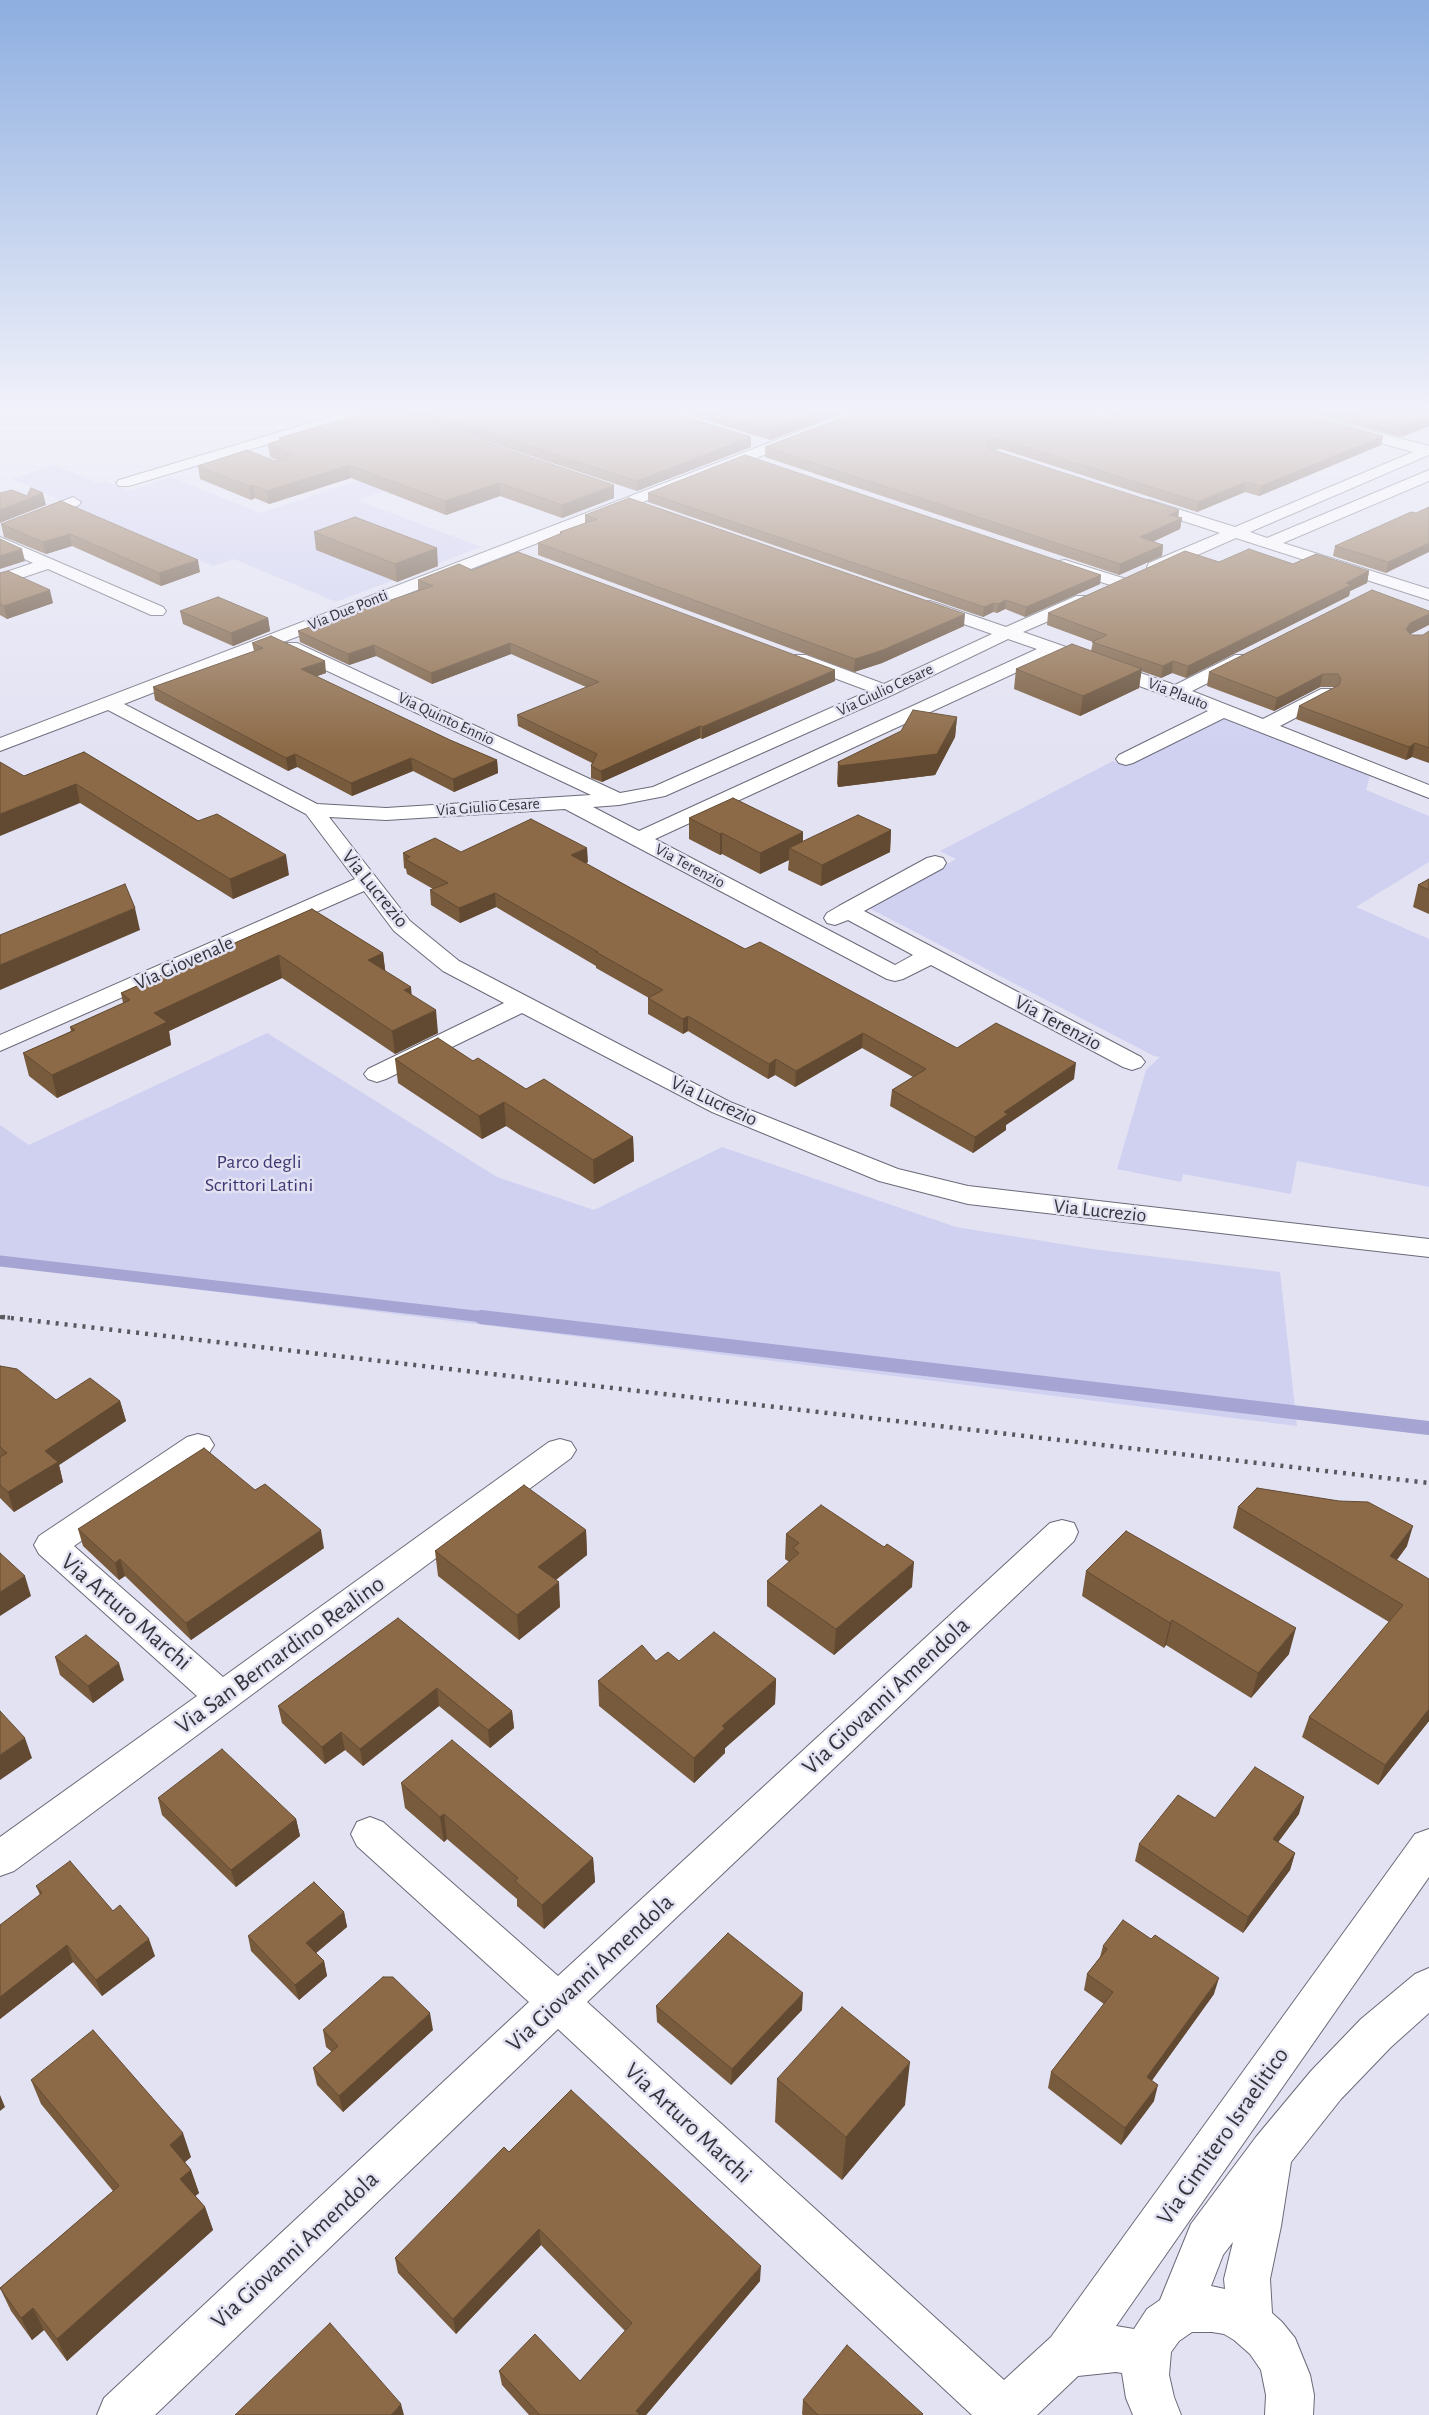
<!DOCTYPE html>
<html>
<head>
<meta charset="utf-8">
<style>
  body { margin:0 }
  canvas { display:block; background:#e2e2f3 }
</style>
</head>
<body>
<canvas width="1429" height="2415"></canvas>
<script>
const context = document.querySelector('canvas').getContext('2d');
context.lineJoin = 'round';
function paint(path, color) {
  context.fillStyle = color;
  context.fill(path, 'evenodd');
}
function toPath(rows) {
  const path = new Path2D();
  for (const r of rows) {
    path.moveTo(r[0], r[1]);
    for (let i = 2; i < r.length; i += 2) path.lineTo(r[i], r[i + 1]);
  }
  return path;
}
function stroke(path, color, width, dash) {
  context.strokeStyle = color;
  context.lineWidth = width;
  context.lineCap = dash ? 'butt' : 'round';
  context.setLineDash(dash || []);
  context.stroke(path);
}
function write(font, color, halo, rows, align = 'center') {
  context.font = font + ' "Alegreya Sans",sans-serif';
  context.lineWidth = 5;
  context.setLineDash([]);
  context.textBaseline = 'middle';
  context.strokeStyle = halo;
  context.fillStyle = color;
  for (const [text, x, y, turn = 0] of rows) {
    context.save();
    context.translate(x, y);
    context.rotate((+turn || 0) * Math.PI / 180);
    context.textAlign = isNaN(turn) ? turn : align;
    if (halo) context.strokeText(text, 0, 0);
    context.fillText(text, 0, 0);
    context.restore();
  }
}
paint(toPath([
  [55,465,98,483,105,481,129,491,171,477,260,513,402,466,428,476,357,500,481,547,336,602,234,559,213,566,12,479],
  [1224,717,1370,776,1366,790,1429,816,1429,862,1356,907,1429,939,1429,1187,1297,1161,1291,1194,1183,1174,1181,1182,1117,1169,1146,1070,1160,1057,1154,1056,869,908,956,859,940,851,1113,761,1127,766],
  [267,1033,497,1177,594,1210,722,1147,956,1227,1092,1249,1280,1272,1297,1426,0,1265,0,1125,29,1145]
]), '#d0d0f1');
stroke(toPath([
  [0,1261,492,1318]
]), '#a5a4d3', 11);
stroke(toPath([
  [481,1317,1429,1428]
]), '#a5a4d3', 14);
const minor = toPath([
  [349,411,370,411,368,414,129,486,119,486,116,483,119,480,349,411],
  [852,411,871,411,869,414,124,704,317,804,386,808,591,795,285,651,282,647,285,643,297,643,620,793,653,787,869,691,794,663,791,659,794,655,806,655,884,684,992,634,924,610,921,606,924,602,930,601,1006,627,1076,596,1088,596,1091,600,1088,604,1023,632,1175,685,1235,655,1247,655,1250,659,1247,663,1192,691,1263,719,1321,689,1335,689,1337,693,1335,697,1280,726,1429,785,1429,798,1224,718,1133,763,1126,765,1119,763,1116,759,1119,755,1208,711,1054,655,655,839,895,965,913,955,848,920,835,925,827,923,824,918,827,913,839,906,927,858,935,856,943,858,946,863,943,868,864,911,1141,1057,1145,1062,1141,1067,1132,1070,1123,1067,931,965,903,979,895,981,887,979,565,809,386,820,329,817,410,921,459,961,730,1102,898,1169,968,1186,1429,1239,1429,1257,968,1204,879,1181,712,1112,522,1013,386,1079,377,1082,368,1079,364,1074,368,1069,504,1003,443,971,394,931,364,891,0,1051,0,1035,355,879,306,814,108,710,0,751,0,738,852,411],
  [1008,639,1037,649,639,831,593,807,619,805,665,796,892,695,1008,639],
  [1272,411,1294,411,1429,446,1429,455,1250,532,1267,538,1429,470,1429,481,1283,543,1429,589,1429,600,1236,538,1161,571,1149,571,1147,567,1149,563,1220,533,1137,506,1135,503,1137,500,1149,500,1235,527,1413,452,1274,414,1272,411],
  [73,497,81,502,79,505,34,523,26,518,28,515,73,497],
  [0,537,163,607,166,611,163,615,151,615,48,569,0,585,0,574,33,563,0,548,0,537],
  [1065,560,1126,579,1129,583,1126,587,1120,588,1059,569,1057,565,1059,561,1065,560],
  [198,1434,209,1437,214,1445,209,1453,74,1546,223,1677,549,1442,560,1439,571,1442,576,1450,571,1458,14,1871,0,1876,0,1837,197,1696,39,1554,34,1545,39,1536,187,1437,198,1434],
  [1062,1520,1074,1523,1078,1532,1074,1541,587,2002,1004,2380,1051,2337,1415,1834,1429,1829,1429,1877,1116,2326,1134,2329,1147,2309,1160,2300,1191,2224,1256,2137,1311,2071,1361,2019,1415,1974,1429,1968,1429,2013,1391,2047,1341,2099,1291,2162,1281,2226,1270,2279,1272,2313,1282,2322,1295,2338,1310,2375,1314,2395,1313,2415,1265,2415,1266,2395,1261,2370,1250,2354,1234,2340,1224,2334,1212,2332,1192,2332,1179,2341,1171,2352,1169,2375,1174,2397,1181,2415,1133,2415,1126,2398,1122,2373,1116,2372,1078,2376,1037,2415,972,2415,558,2029,155,2415,97,2415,104,2398,529,2002,357,1846,351,1834,357,1822,370,1817,383,1822,558,1976,1050,1523,1062,1520],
  [1233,2242,1224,2279,1225,2289,1211,2286,1223,2255,1233,2242]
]);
stroke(minor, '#6a6a79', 2);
paint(minor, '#fff');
stroke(toPath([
  [0,1317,13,1318]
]), '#585860', 4, [2.5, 5]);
stroke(toPath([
  [2,1317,1429,1483]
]), '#585860', 4.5, [3, 6]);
paint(toPath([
  [403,411,666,411,751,447,637,491,403,414],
  [676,411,848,411,770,440],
  [1089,411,1291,411,1383,436,1381,445,1259,496,1245,492,1197,512,1001,449,993,450,1182,518,1180,529,1153,542,1163,545,1162,556,1119,575,765,457,765,447,1113,419,1115,418],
  [1300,411,1429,411,1429,426,1401,437],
  [279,438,614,498,562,518,500,496,446,515,351,478,269,504,255,498,251,500,200,479,198,466,279,461,270,457,268,444,279,440],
  [648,493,1101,575,1100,584,1025,617,1005,609,997,613,993,612,983,617,648,502],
  [61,501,200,572,161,586,72,546,46,554,4,537,1,524],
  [1416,513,1386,573,1333,556,1335,546],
  [585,515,964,626,882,663,854,672,538,555,538,543,560,534,560,532,585,523],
  [314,532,438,566,397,582,316,550],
  [1219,562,1293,564,1369,571,1367,583,1350,591,1349,596,1186,678,1172,673,1161,678,1141,671,1139,688,1080,716,1014,689,1016,669,1091,651,1093,642,1047,625,1048,613],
  [472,570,835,670,835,681,702,739,700,738,602,782,591,778,591,766,592,763,518,726,517,715,586,687,511,654,432,684,376,656,349,665,300,642,298,631,419,591,418,591,418,580],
  [0,573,53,603,7,619,0,615],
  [180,611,268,618,270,631,233,646,183,624],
  [1429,631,1429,763,1412,757,1406,760,1296,719,1299,706,1335,687,1320,687,1274,711,1207,686,1209,672,1411,635,1423,635],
  [252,643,326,673,317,676,450,740,497,760,498,773,454,792,413,771,352,796,297,767,288,771,155,700,153,687,254,651],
  [957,717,955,737,935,775,838,787,837,783,838,762],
  [84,752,289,875,233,899,80,803,24,776],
  [689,818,803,832,803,842,891,830,890,852,821,886,788,870,789,860,760,874,722,854,720,855,689,839],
  [461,852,588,862,585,863,745,949,957,1048,1074,1079,1006,1125,1006,1130,973,1153,890,1106,892,1090,913,1077,862,1048,795,1087,775,1075,768,1079,688,1031,683,1034,648,1014,648,998,649,998,596,968,596,966,496,907,460,923,431,905,430,890,433,889,407,874,406,869,404,868,403,853],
  [1429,879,1429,914,1413,907,1418,885],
  [312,909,383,953,385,971,411,995,438,1033,395,1054,282,978,169,1031,171,1045,57,1098,29,1076,23,1053,71,1031,70,1027,123,1003,121,993],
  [395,1059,473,1061,526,1089,633,1137,634,1161,594,1184,506,1126,482,1139,398,1083],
  [0,1366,56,1400,120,1401,126,1421,59,1465,63,1482,14,1512,0,1498],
  [1238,1507,1407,1546,1397,1560,1429,1721,1378,1785,1302,1737,1309,1717,1389,1622,1233,1528],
  [78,1529,324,1548,191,1640,125,1576,119,1580,83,1546],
  [586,1530,587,1555,556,1580,560,1607,519,1640,438,1576,435,1551],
  [786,1534,912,1587,834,1655,767,1606,767,1581,789,1562,785,1559],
  [1086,1571,1289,1654,1251,1698,1166,1645,1164,1648,1082,1596],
  [398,1618,512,1711,514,1728,490,1748,439,1706,363,1766,345,1750,325,1764,282,1723,278,1706],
  [55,1657,124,1680,93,1703,60,1675],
  [656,1661,679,1661,776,1679,775,1704,725,1748,725,1753,694,1783,599,1706,598,1681],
  [401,1783,593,1858,595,1882,544,1929,517,1906,517,1899,447,1839,444,1842,405,1808],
  [158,1798,296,1819,300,1836,236,1887,162,1815],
  [1299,1814,1278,1842,1295,1853,1290,1870,1243,1933,1135,1861,1139,1844,1215,1818],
  [36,1886,113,1911,155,1956,102,1996,73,1962,0,2019,0,1925,40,1895],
  [344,1912,347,1927,316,1953,324,1961,327,1976,299,2000,251,1951,248,1936],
  [1103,1946,1214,1994,1152,2080,1154,2101,1121,2145,1048,2088,1051,2072,1104,2004,1084,1990,1087,1974,1100,1957],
  [656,2006,802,2010,731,2085,657,2022],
  [323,2030,433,2030,343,2112,317,2085,313,2068,332,2052,326,2047],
  [777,2079,905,2105,842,2180,775,2122],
  [31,2080,191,2157,185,2162,191,2170,199,2193,195,2196,205,2207,213,2230,67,2361,44,2330,32,2340,11,2311,0,2288,113,2191,41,2104],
  [509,2152,760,2281,646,2415,529,2415,502,2385,499,2371,580,2381,625,2331,541,2245,456,2334,398,2273,395,2258],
  [803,2400,923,2414,923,2415,803,2415,802,2414]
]), '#785b3d');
paint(toPath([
  [823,411,848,411,770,440,770,430],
  [1429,417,1429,426,1401,437,1403,427],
  [1383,436,1381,445,1259,496,1261,486],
  [751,437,751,447,637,491,637,481],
  [349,465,351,478,269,504,267,491],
  [1246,482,1245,492,1197,512,1198,502],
  [499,483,500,496,446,515,445,501],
  [253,485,255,498,251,500,249,486],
  [614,485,614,498,562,518,562,505],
  [43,493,46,505,0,523,0,510],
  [1179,510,1178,520,1182,518,1180,529,1138,548,1140,537,1169,515],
  [70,534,72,546,46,554,43,542],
  [1429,543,1429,552,1386,573,1388,562],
  [1163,545,1162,556,1119,575,1120,564],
  [437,548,438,566,397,582,395,564],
  [22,549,25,561,0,569,0,556],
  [198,560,200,572,161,586,159,573],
  [1369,571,1367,583,1350,591,1349,596,1186,678,1188,666],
  [1101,575,1100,584,1025,617,1026,607],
  [50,590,53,603,7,619,4,606],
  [1006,600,1005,609,997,613,998,604],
  [994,603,993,612,983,617,984,607],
  [965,614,964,626,882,663,854,672,855,659],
  [1429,614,1429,625,1407,636,1406,629,1410,623],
  [268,618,270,631,233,646,231,633],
  [510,643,511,654,432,684,431,673],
  [374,645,376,656,349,665,348,654],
  [325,661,326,673,303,681,301,669],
  [1173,661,1172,673,1161,678,1163,666],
  [1142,669,1139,688,1080,716,1083,696],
  [835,670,835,681,702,739,702,727],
  [1323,674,1320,687,1274,711,1277,698],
  [957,717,955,737,935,775,838,787,839,766],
  [700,726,700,738,602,782,601,771],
  [1415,743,1412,757,1406,760,1409,747],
  [295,754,297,767,288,771,286,758],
  [411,758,413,771,352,796,351,783],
  [497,760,498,773,454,792,453,779],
  [76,784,80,803,0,836,0,814],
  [891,830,890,852,821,886,822,865],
  [803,832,802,854,789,848,789,860,760,874,760,853],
  [722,833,722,854,720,855,720,834],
  [587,848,588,862,572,870,571,855],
  [286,855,289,875,233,899,230,879],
  [495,893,496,907,460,923,459,908],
  [135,908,140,930,0,990,0,965],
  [383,953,386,976,368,960],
  [279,955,282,978,169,1031,171,1045,57,1098,52,1075,154,1013],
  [411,987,413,1010,404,990],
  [436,1010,438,1033,395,1054,392,1031],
  [688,1016,688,1031,683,1034,683,1019],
  [863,1033,862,1048,795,1087,796,1071],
  [776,1059,775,1075,768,1079,769,1064],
  [1076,1063,1074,1079,1006,1125,1006,1130,973,1153,975,1137,1004,1112],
  [504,1102,506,1126,482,1139,479,1116],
  [633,1137,634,1161,594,1184,593,1160],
  [120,1401,126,1421,59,1465,63,1482,14,1512,8,1492,45,1451],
  [1413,1526,1407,1546,1384,1577,1390,1556],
  [321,1530,324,1548,191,1640,186,1623],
  [586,1530,587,1555,540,1592,538,1567],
  [120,1559,125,1576,119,1580,115,1563],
  [914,1562,912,1587,834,1655,836,1629],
  [25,1576,31,1596,0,1616,0,1592],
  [559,1582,560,1607,519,1640,517,1615],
  [1172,1620,1166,1645,1164,1648,1170,1623],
  [1296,1628,1289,1654,1251,1698,1258,1673],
  [119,1663,124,1680,93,1703,88,1686],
  [776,1679,775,1704,725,1748,725,1753,694,1783,694,1758,722,1726],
  [437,1688,439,1706,363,1766,360,1749],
  [1429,1709,1429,1721,1378,1785,1385,1765],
  [512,1711,514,1728,490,1748,488,1730],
  [341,1732,345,1750,325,1764,322,1747],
  [25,1738,32,1758,0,1780,0,1755],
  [1304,1797,1299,1814,1268,1856,1273,1839],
  [444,1814,447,1839,444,1842,440,1817],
  [296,1819,300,1836,236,1887,231,1870],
  [1295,1853,1290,1870,1243,1933,1248,1917],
  [593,1858,595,1882,544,1929,542,1905],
  [344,1912,347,1927,310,1958,306,1943],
  [149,1939,155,1956,102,1996,96,1980],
  [67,1945,73,1962,0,2019,0,1997],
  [324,1961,327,1976,299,2000,295,1985],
  [1219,1978,1214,1994,1143,2093,1147,2077],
  [803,1993,802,2010,731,2085,732,2069],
  [430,2013,433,2030,343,2112,339,2096],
  [910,2062,905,2105,842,2180,846,2137],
  [1158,2085,1154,2101,1121,2145,1125,2128],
  [0,2095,5,2107,0,2111],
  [183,2133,191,2157,178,2168,170,2145],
  [191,2170,199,2193,188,2202,180,2179],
  [205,2207,213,2230,67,2361,57,2339],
  [539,2229,541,2245,456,2334,453,2319],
  [761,2266,760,2281,646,2415,636,2415,636,2411],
  [33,2308,44,2330,32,2340,21,2318],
  [401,2404,404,2415,391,2415]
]), '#624a32');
const building = toPath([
  [371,411,392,411,614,485,562,505,499,483,445,501,349,465,267,491,253,485,249,486,198,466,247,450,275,461,285,461,290,456,287,452,268,444,283,439,279,438,371,411],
  [421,411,666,411,751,437,637,481,421,411],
  [706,411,823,411,770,430,706,411],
  [859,411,1080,411,1113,419,1122,414,1120,411,1291,411,1383,436,1261,486,1246,482,1198,502,1001,439,989,440,987,445,990,449,1179,510,1169,515,1182,518,1140,537,1163,545,1120,564,765,447,859,411],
  [1338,411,1429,411,1429,417,1403,427,1338,411],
  [745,455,1101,575,1026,607,1006,600,998,604,994,603,984,607,648,493,745,455],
  [31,488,43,493,0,510,0,493,12,490,27,496,31,488],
  [629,498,965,614,883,650,855,659,538,543,562,533,560,532,597,519,585,515,629,498],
  [61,501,198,560,159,573,70,534,43,542,1,524,61,501],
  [1429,507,1429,543,1388,562,1335,546,1411,512,1416,513,1429,507],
  [355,517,437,548,395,564,314,532,355,517],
  [0,539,22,549,0,556,0,539],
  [1249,549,1293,564,1316,554,1369,571,1346,583,1351,585,1188,666,1173,661,1163,666,1092,642,1107,635,1048,613,1185,551,1219,562,1249,549],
  [518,552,835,670,702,727,700,726,601,771,591,766,597,754,517,715,599,682,510,643,431,673,374,645,348,654,298,631,433,586,418,580,459,564,472,570,518,552],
  [8,571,50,590,4,606,0,604,0,573,8,571],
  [1372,590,1429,611,1429,614,1410,623,1406,629,1411,635,1423,635,1429,631,1429,748,1415,743,1409,747,1299,706,1339,685,1341,679,1338,674,1323,674,1277,698,1209,672,1372,590],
  [218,597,268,618,231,633,180,611,218,597],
  [271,636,325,661,301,669,450,740,497,760,453,779,411,758,351,783,295,754,286,758,153,687,263,648,252,643,271,636],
  [1072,644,1142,669,1083,696,1016,669,1072,644],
  [913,710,957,717,937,754,839,766,838,762,901,731,913,710],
  [84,752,198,821,217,814,286,855,230,879,76,784,0,814,0,762,24,776,84,752],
  [733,798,803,832,760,853,722,833,720,834,689,818,733,798],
  [858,815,891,830,822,865,789,848,858,815],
  [531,819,587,848,571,855,636,891,745,949,760,942,957,1048,996,1023,1076,1063,1004,1112,1008,1114,975,1137,892,1090,926,1069,863,1033,796,1071,776,1059,769,1064,688,1016,683,1019,648,998,663,990,596,952,598,952,495,893,459,908,430,890,448,883,405,859,410,857,403,853,435,838,461,852,531,819],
  [1429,879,1429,890,1418,885,1429,879],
  [125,884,135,908,0,965,0,935,125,884],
  [312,909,383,953,368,960,411,987,404,990,436,1010,392,1031,279,955,154,1013,167,1022,52,1075,23,1053,75,1030,70,1027,130,1000,121,993,312,909],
  [438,1038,473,1061,478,1058,526,1089,544,1079,633,1137,593,1160,504,1102,479,1116,395,1059,438,1038],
  [0,1366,17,1369,56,1400,90,1378,120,1401,45,1451,58,1462,8,1492,0,1485,0,1457,7,1453,0,1447,0,1366],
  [204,1448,255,1490,265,1484,321,1530,186,1623,120,1559,115,1563,78,1529,204,1448],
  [524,1485,586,1530,538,1567,559,1582,517,1615,435,1551,524,1485],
  [1257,1488,1339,1501,1368,1502,1413,1526,1390,1556,1429,1579,1429,1709,1385,1765,1309,1717,1403,1605,1238,1507,1257,1488],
  [821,1505,884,1547,887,1544,914,1562,836,1629,767,1581,799,1553,793,1548,799,1543,786,1534,821,1505],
  [1126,1531,1296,1628,1258,1673,1172,1620,1170,1623,1086,1571,1126,1531],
  [0,1553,25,1576,0,1592,0,1553],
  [398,1618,512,1711,488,1730,437,1688,360,1749,341,1732,322,1747,278,1706,398,1618],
  [714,1632,776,1679,722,1726,725,1728,694,1758,598,1681,642,1645,656,1661,668,1652,679,1661,714,1632],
  [86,1635,119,1663,88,1686,55,1657,86,1635],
  [0,1711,25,1738,0,1755,0,1711],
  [452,1740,593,1858,542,1905,515,1881,518,1878,444,1814,440,1817,401,1783,452,1740],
  [222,1749,296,1819,231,1870,158,1798,222,1749],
  [1255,1767,1304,1797,1273,1839,1295,1853,1248,1917,1139,1844,1178,1795,1215,1818,1255,1767],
  [70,1861,113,1911,120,1905,149,1939,96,1980,67,1945,0,1997,0,1925,42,1893,36,1886,70,1861],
  [314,1882,344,1912,306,1943,324,1961,295,1985,248,1936,314,1882],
  [1123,1920,1151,1939,1155,1935,1219,1978,1147,2077,1158,2085,1125,2128,1051,2072,1113,1992,1087,1974,1107,1949,1103,1946,1123,1920],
  [728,1933,803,1993,732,2069,656,2006,728,1933],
  [383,1977,393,1977,430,2013,339,2096,313,2068,338,2046,323,2030,383,1977],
  [842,2007,910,2062,846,2137,777,2079,842,2007],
  [93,2030,183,2133,170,2145,191,2170,180,2179,205,2207,57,2339,33,2308,21,2318,0,2288,119,2186,31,2080,93,2030],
  [571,2090,761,2266,636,2411,640,2415,540,2415,499,2371,535,2334,580,2381,632,2323,539,2229,453,2319,395,2258,504,2147,509,2152,571,2090],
  [330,2323,401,2404,391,2415,235,2415,330,2323],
  [847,2345,923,2414,922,2415,818,2415,803,2400,847,2345]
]);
paint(building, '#8c6a47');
stroke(building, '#624a32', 1);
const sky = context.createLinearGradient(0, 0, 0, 749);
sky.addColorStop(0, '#8daee0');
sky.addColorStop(0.55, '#f2f2fa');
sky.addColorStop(1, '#f2f2fa00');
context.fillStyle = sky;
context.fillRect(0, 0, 1429, 749);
write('16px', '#34343a', '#e2e2f3', [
  ["Via Due Ponti",348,610,-22],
  ["Via Giulio Cesare",885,690,-25],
  ["Via Plauto",1178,694,21],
  ["Via Quinto Ennio",446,719,25],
  ["Via Giulio Cesare",488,807,-4],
  ["Via Terenzio",690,866,28]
]);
write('20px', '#34343a', '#e2e2f3', [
  ["Via Lucrezio",375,889,51],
  ["Via Giovenale",184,963,-24],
  ["Via Terenzio",1058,1023,28],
  ["Via Lucrezio",714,1101,25],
  ["Via Lucrezio",1100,1211,6]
]);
write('20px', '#403a74', '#e2e2f3', [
  ["Parco degli",259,1162],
  ["Scrittori Latini",259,1185]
]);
write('24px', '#34343a', '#e2e2f3', [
  ["Via Arturo Marchi",126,1612,41],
  ["Via San Bernardino Realino",280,1655,-36],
  ["Via Giovanni Amendola",886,1696,-43],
  ["Via Giovanni Amendola",590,1973,-43],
  ["Via Arturo Marchi",688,2123,43],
  ["Via Cimitero Israelitico",1223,2136,-55],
  ["Via Giovanni Amendola",295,2250,-43]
]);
</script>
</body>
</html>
